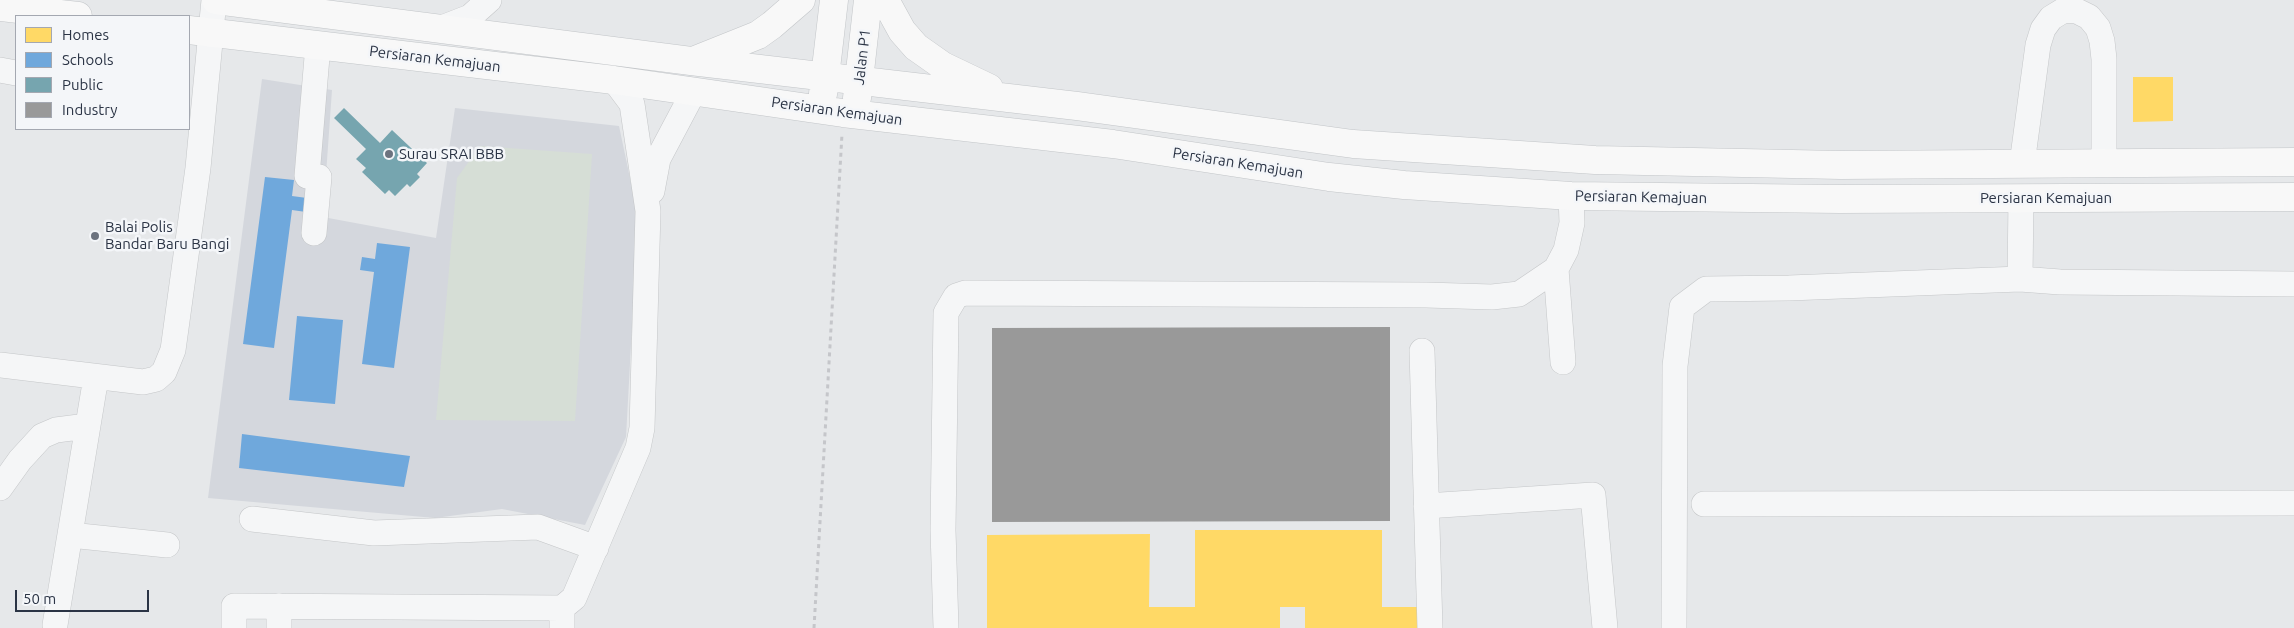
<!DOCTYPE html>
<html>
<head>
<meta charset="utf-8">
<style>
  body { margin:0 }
  #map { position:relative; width:2294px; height:628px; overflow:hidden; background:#e6e8ea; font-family:Ubuntu,sans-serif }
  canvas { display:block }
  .legend { position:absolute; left:15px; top:15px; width:175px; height:115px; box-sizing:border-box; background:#f4f6f9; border:1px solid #a4a8b1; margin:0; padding:6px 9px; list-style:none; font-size:15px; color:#2b3445 }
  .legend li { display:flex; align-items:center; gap:10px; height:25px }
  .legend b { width:25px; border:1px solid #a4a8b1 }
  .scale { position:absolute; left:15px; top:590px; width:134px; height:22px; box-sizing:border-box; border:2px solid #2b3445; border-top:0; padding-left:6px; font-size:15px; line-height:18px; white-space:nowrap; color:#2b3445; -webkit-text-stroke:4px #f4f6f9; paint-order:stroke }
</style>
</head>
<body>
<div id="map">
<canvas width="2294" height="628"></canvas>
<ul class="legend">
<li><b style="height:14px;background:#ffd966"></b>Homes</li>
<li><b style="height:14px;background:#6fa8dc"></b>Schools</li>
<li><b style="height:14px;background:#76a5af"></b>Public</li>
<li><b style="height:14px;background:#999"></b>Industry</li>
</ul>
<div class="scale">50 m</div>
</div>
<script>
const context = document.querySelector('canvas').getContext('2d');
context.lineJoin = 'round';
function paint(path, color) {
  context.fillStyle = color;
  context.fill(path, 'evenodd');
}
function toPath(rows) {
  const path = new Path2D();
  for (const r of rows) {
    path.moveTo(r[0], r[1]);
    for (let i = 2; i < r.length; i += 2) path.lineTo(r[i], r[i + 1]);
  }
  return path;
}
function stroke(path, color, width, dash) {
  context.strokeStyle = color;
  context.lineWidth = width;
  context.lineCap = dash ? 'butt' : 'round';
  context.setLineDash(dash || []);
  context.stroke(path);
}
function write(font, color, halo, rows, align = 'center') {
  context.font = font + ' Ubuntu,sans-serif';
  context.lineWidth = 5;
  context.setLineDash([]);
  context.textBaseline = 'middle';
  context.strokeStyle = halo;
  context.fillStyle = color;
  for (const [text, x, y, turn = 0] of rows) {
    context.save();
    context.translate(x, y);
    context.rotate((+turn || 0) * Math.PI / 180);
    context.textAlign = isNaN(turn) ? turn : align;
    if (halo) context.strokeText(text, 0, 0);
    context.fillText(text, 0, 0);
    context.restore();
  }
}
paint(toPath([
  [262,79,332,90,323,217,436,238,455,108,619,126,638,216,626,437,585,525,502,509,435,518,208,498]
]), '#d4d7dd');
paint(toPath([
  [480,146,592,154,575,421,436,420,457,178]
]), '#d6ded6');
paint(toPath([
  [2133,77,2173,77,2173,121,2133,122],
  [1195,530,1382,530,1382,607,1425,607,1425,628,1305,628,1305,607,1280,607,1280,628,987,628,987,535,1150,534,1149,607,1195,607]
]), '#ffd966');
paint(toPath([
  [265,177,294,180,292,196,307,198,306,212,292,210,274,348,243,344],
  [377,243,410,247,394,368,362,364,374,272,360,270,362,257,375,259],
  [297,316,343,320,335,404,289,400],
  [242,434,410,456,404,487,239,468]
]), '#6fa8dc');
paint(toPath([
  [344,108,380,143,392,130,427,163,417,174,420,177,410,187,407,184,395,196,389,190,385,194,362,172,366,168,356,159,366,149,334,118]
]), '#76a5af');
paint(toPath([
  [1390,327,1390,521,992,522,992,328]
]), '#999');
const minor = toPath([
  [439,29,470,17,489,0],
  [0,70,16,73],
  [2022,164,2038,45,2043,29,2051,18,2064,10,2077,11,2089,17,2098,28,2102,41,2104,59,2104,163],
  [652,191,658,159,694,91],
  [314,233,319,177,307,176,318,45],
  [1556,269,1563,362],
  [2020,279,2021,198],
  [1422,351,1430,628],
  [0,365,143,382,156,379,164,372,173,350,198,168,214,0],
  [0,488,20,460,42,436,56,430,87,426],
  [1704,504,2294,503],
  [1426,506,1593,495,1605,628],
  [252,519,374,533,538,527,596,548],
  [70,535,167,545],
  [562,608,562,628],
  [55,625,96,377],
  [234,628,234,606,562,608,574,598,638,448,642,428,648,211,632,104,614,80],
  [279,628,279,606],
  [946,628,943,530,946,313,956,296,965,293,1426,295,1492,297,1519,294,1556,269,1566,250,1572,223,1571,196],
  [1674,628,1675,366,1682,307,1706,289,1789,288,2020,279,2060,282,2294,284]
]);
const major = toPath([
  [216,0,691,61,1077,106,1353,144,1595,160,1841,165,2294,162],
  [885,0,902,31,916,47,943,66,989,88],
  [0,7,78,16],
  [189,30,614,80,843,113,1113,144,1329,177,1404,185,1571,196,1840,199,2294,197],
  [698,59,758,35,772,25,801,0],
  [823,94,834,0],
  [857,98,868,0]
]);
stroke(minor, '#c4c6c8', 26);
stroke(major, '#c2c5c8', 29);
stroke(toPath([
  [814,628,842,134]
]), '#c5c6ca', 3, [4, 4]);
stroke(minor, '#f5f6f7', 25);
stroke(major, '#f8f8f8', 28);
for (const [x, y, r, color] of [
  [389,154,5,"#6c737f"],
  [95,236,5,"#6c737f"]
]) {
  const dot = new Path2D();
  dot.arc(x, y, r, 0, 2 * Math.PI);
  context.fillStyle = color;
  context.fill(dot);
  stroke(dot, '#f4f6f9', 2);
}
write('15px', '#2b3445', '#f4f6f9', [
  ["Jalan P1",862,57,-83],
  ["Persiaran Kemajuan",435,59,7],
  ["Persiaran Kemajuan",837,111,8],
  ["Persiaran Kemajuan",1238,163,9],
  ["Persiaran Kemajuan",1641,197,1],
  ["Persiaran Kemajuan",2046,198]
]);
write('15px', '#2b3445', '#f4f6f9', [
  ["Surau SRAI BBB",399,154],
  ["Balai Polis",105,227],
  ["Bandar Baru Bangi",105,244]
], 'left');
</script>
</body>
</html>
